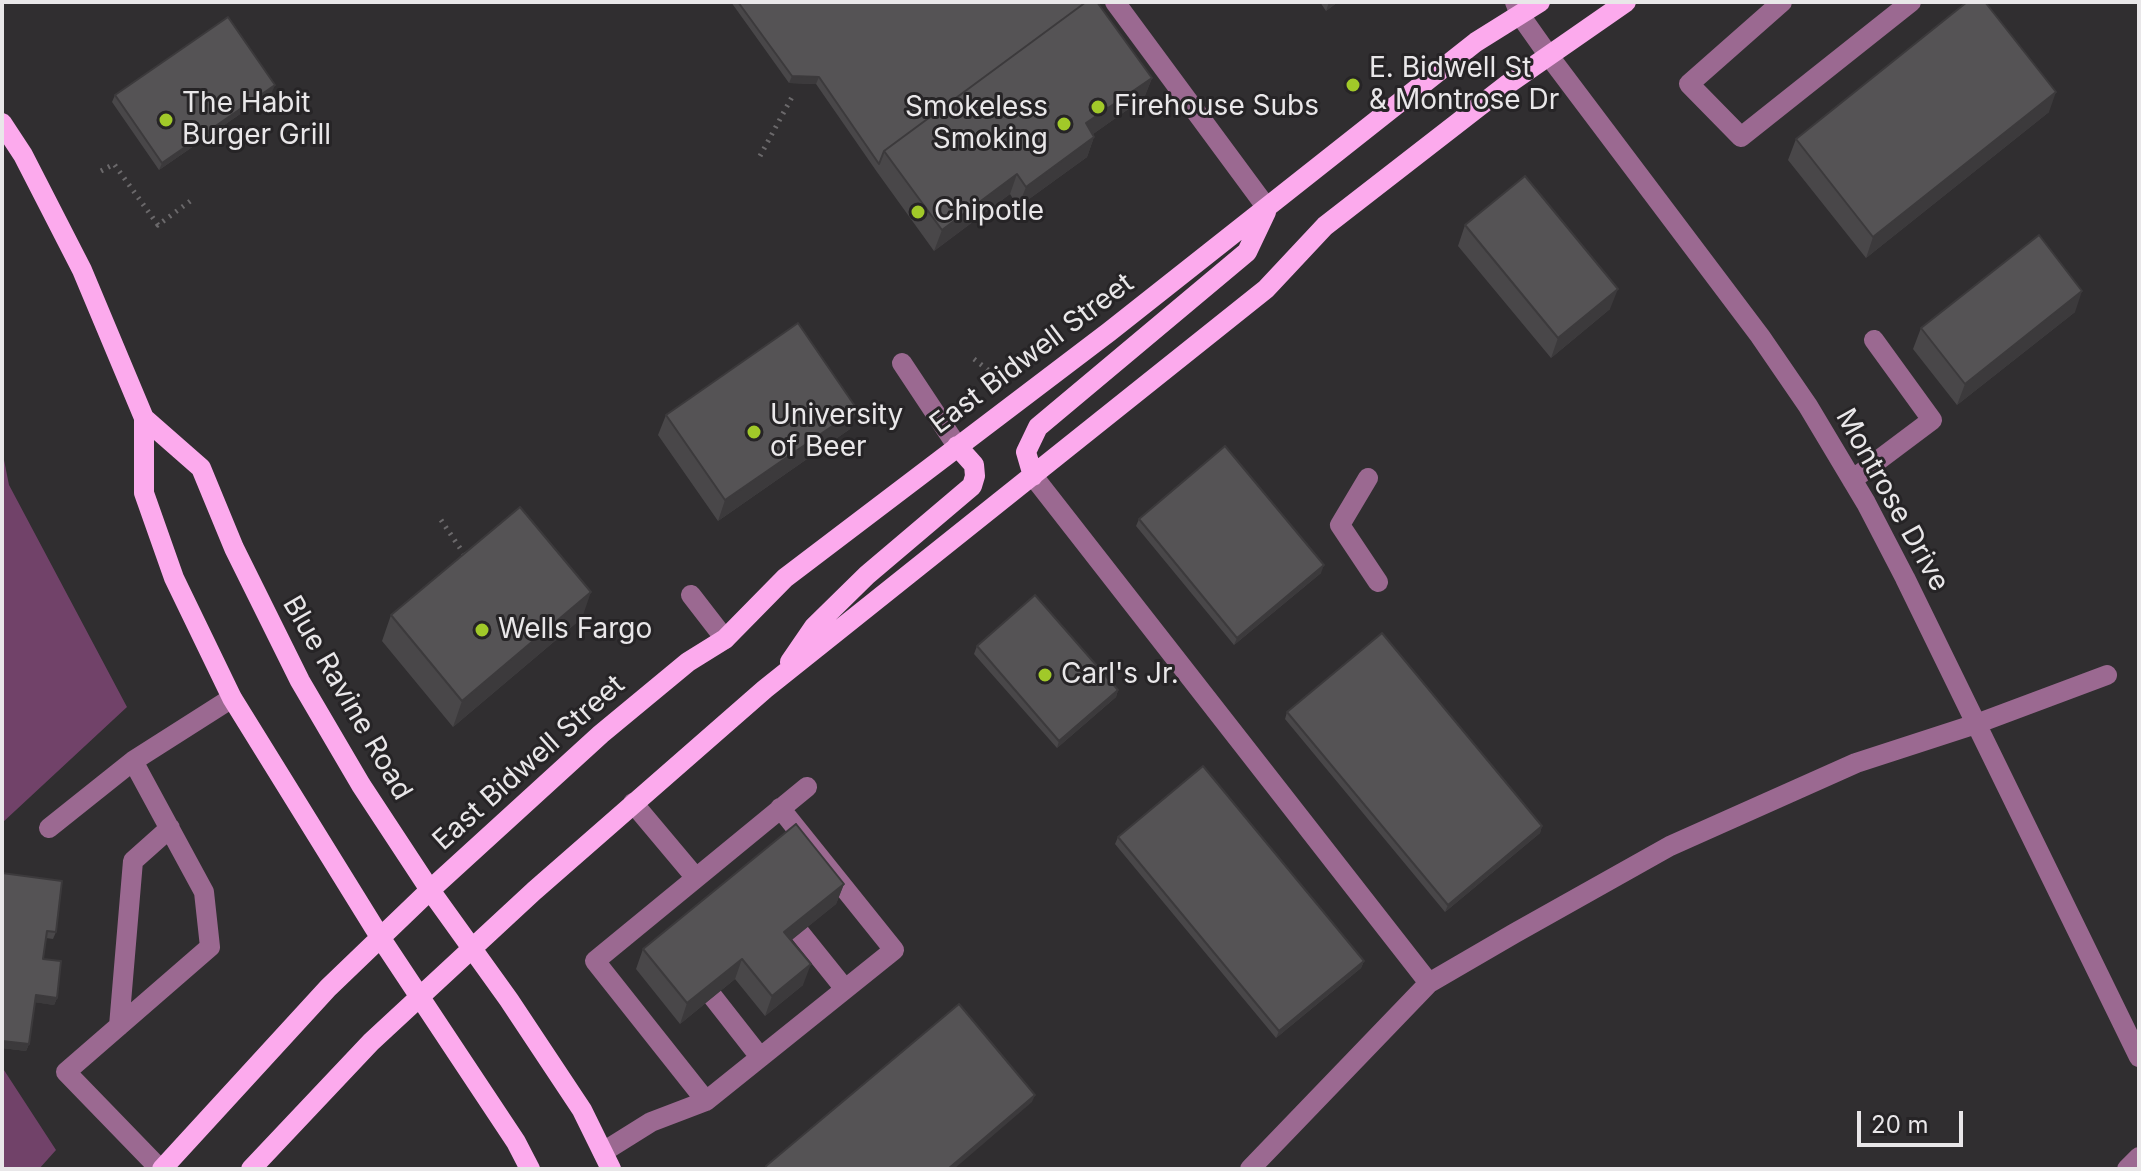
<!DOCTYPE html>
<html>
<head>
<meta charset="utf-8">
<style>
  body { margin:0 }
  #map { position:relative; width:2141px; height:1171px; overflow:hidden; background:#302e30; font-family:Inter,sans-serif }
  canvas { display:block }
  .frame { position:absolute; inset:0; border:4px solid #e9e7e9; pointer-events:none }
  .scale { position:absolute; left:1857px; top:1111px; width:106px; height:36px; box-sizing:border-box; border:4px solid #e9e7e9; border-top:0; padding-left:10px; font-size:24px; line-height:28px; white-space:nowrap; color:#e9e7e9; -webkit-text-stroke:6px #262426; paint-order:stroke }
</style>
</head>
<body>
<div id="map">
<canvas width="2141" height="1171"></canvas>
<div class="frame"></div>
<div class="scale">20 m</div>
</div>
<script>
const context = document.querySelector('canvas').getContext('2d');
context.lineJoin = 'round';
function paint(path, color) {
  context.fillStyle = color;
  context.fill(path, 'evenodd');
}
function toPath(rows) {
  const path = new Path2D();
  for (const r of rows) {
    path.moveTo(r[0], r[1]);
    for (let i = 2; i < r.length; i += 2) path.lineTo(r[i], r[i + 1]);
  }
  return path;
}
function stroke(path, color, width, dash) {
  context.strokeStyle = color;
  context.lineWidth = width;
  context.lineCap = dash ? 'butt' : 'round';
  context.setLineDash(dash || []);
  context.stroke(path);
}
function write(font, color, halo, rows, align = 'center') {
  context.font = font + ' Inter,sans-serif';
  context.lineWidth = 6;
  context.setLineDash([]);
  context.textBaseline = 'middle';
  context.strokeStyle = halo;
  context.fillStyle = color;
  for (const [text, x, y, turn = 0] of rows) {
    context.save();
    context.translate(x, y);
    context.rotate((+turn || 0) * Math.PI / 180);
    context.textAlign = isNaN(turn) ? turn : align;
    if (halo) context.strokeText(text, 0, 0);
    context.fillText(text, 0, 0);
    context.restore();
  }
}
paint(toPath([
  [2,450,9,485,127,707,2,823],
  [2,1067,56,1150,39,1169,2,1169]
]), '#714269');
stroke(toPath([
  [760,156,792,97],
  [101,171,114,164,158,225,193,199],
  [974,359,997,377],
  [441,520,466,557]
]), '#6b696b', 5, [2, 6]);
stroke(toPath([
  [1115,2,1267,208],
  [1515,2,1520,15,1549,56,1760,336,1808,406,1866,503,1905,578,2139,1057],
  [1782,2,1689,84,1741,137,1911,2],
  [902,363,957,446],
  [1033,476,1429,983],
  [1368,478,1340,525,1378,582],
  [1852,480,1932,420,1874,340],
  [691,595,725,639],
  [633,803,696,878],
  [49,828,133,761],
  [800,933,845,989],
  [713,997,760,1057],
  [119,1026,133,861,170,828],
  [706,1101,894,950,780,808],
  [603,1152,651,1122,706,1101,595,961,807,787],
  [160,1169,66,1072,210,947,204,892,133,761,232,698],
  [1250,1169,1429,983,1515,933,1670,846,1856,763,1976,724,2107,675],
  [2127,1169,2139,1157]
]), '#9b6991', 20);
stroke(toPath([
  [2,123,23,155,82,270,144,418,144,493,174,578,232,698,380,937,516,1142,530,1169],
  [144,418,201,468,234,548,300,681,361,785,430,890,509,1000,582,1110,611,1169],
  [1033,476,1026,452,1038,427,1247,252,1266,212],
  [790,662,814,627,867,575,972,486,975,476,974,465,957,446],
  [162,1169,328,988,430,890,601,734,688,662,725,639,785,578,1109,332,1476,42,1540,2],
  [251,1169,371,1042,534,891,765,689,1266,289,1325,226,1508,84,1626,2]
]), '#fcaaed', 20);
paint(toPath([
  [731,2,1097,2,1152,78,1144,98,1093,134,1094,137,1087,157,1018,207,1010,194,934,251,877,172,816,84,789,83],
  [1320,2,1338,2,1326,11],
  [272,92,159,170,112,102,115,95],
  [2049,112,1866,258,1788,160,1796,139],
  [1465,225,1610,309,1551,358,1458,246],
  [2075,312,1957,405,1913,349,1921,328],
  [666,415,850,429,718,521,658,435],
  [1139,519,1321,573,1234,645,1136,526],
  [391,615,582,618,453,727,382,641],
  [977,646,1118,690,1116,697,1057,748,974,654],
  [1287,712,1542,826,1540,833,1445,912,1285,719],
  [1118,837,1364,961,1361,968,1276,1038,1115,844],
  [2,873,56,932,53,939,46,938,43,959,57,998,54,1005,35,1002,29,1044,26,1051,2,1048],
  [844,884,836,904,791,940,803,985,765,1016,735,979,680,1024,636,969,643,949]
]), '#494749');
paint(toPath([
  [1329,2,1338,2,1326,11],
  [792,76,819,77,816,84,789,83],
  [1152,78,1144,98,1079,144,1086,123],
  [275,85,272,92,159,170,162,163],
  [2056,92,2049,112,1866,258,1873,237],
  [1094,137,1087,157,1018,207,1026,187],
  [1017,174,1010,194,934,251,942,230],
  [1618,289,1610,309,1551,358,1558,338],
  [2082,291,2075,312,1957,405,1965,384],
  [857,409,850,429,718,521,725,500],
  [1324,565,1321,573,1234,645,1237,638],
  [591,592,582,618,453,727,462,701],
  [1118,690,1116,697,1057,748,1059,741],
  [1542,826,1540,833,1445,912,1448,905],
  [844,884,836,904,777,952,784,932],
  [742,959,735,979,680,1024,687,1003],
  [1364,961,1361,968,1276,1038,1279,1031],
  [811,964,803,985,765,1016,772,996],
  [36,995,57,998,54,1005,33,1002],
  [2,1041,29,1044,26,1051,2,1048],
  [1035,1095,1032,1102,954,1169,948,1169]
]), '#3c3a3c');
const building = toPath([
  [738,2,1086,2,884,151,879,164,819,77,792,76,738,2],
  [1086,2,1097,2,1152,78,1086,123,1094,137,1026,187,1017,174,942,230,884,151,1086,2],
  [1967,2,1985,2,2056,92,1873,237,1796,139,1967,2],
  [228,17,275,85,162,163,115,95,228,17],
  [1525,176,1618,289,1558,338,1465,225,1525,176],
  [2039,235,2082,291,1965,384,1921,328,2039,235],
  [798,323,857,409,725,500,666,415,798,323],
  [1225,446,1324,565,1237,638,1139,519,1225,446],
  [520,507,591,592,462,701,391,615,520,507],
  [1035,595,1118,690,1059,741,977,646,1035,595],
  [1382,633,1542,826,1448,905,1287,712,1382,633],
  [1203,766,1364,961,1279,1031,1118,837,1203,766],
  [796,824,844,884,784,932,811,964,772,996,742,959,687,1003,643,949,796,824],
  [2,873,62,881,56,932,47,931,43,959,61,961,57,998,36,995,29,1044,2,1041,2,873],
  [959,1004,1035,1095,948,1169,767,1169,766,1166,959,1004]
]);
paint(building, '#555355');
stroke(building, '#3c3a3c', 2);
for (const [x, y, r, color] of [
  [1353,85,8,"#a1c929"],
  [1098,107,8,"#a1c929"],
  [166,120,8,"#a1c929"],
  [1064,124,8,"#a1c929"],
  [918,212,8,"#a1c929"],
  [754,432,8,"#a1c929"],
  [482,630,8,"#a1c929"],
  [1045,675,8,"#a1c929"]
]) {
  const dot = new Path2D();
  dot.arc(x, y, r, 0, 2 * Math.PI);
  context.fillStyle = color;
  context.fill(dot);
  stroke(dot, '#262426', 3);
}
write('28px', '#e9e7e9', '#262426', [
  ["E. Bidwell St",1369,69],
  ["& Montrose Dr",1369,101],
  ["The Habit",182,104],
  ["Burger Grill",182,136],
  ["Firehouse Subs",1114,107],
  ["Smokeless",1048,108,"right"],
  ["Smoking",1048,140,"right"],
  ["Chipotle",934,212],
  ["University",770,416],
  ["of Beer",770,448],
  ["Wells Fargo",498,630],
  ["Carl's Jr.",1061,675]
], 'left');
write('28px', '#e9e7e9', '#262426', [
  ["East Bidwell Street",1032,354,-37],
  ["Montrose Drive",1892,500,61],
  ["Blue Ravine Road",347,698,60],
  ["East Bidwell Street",529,763,-42]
]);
</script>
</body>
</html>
